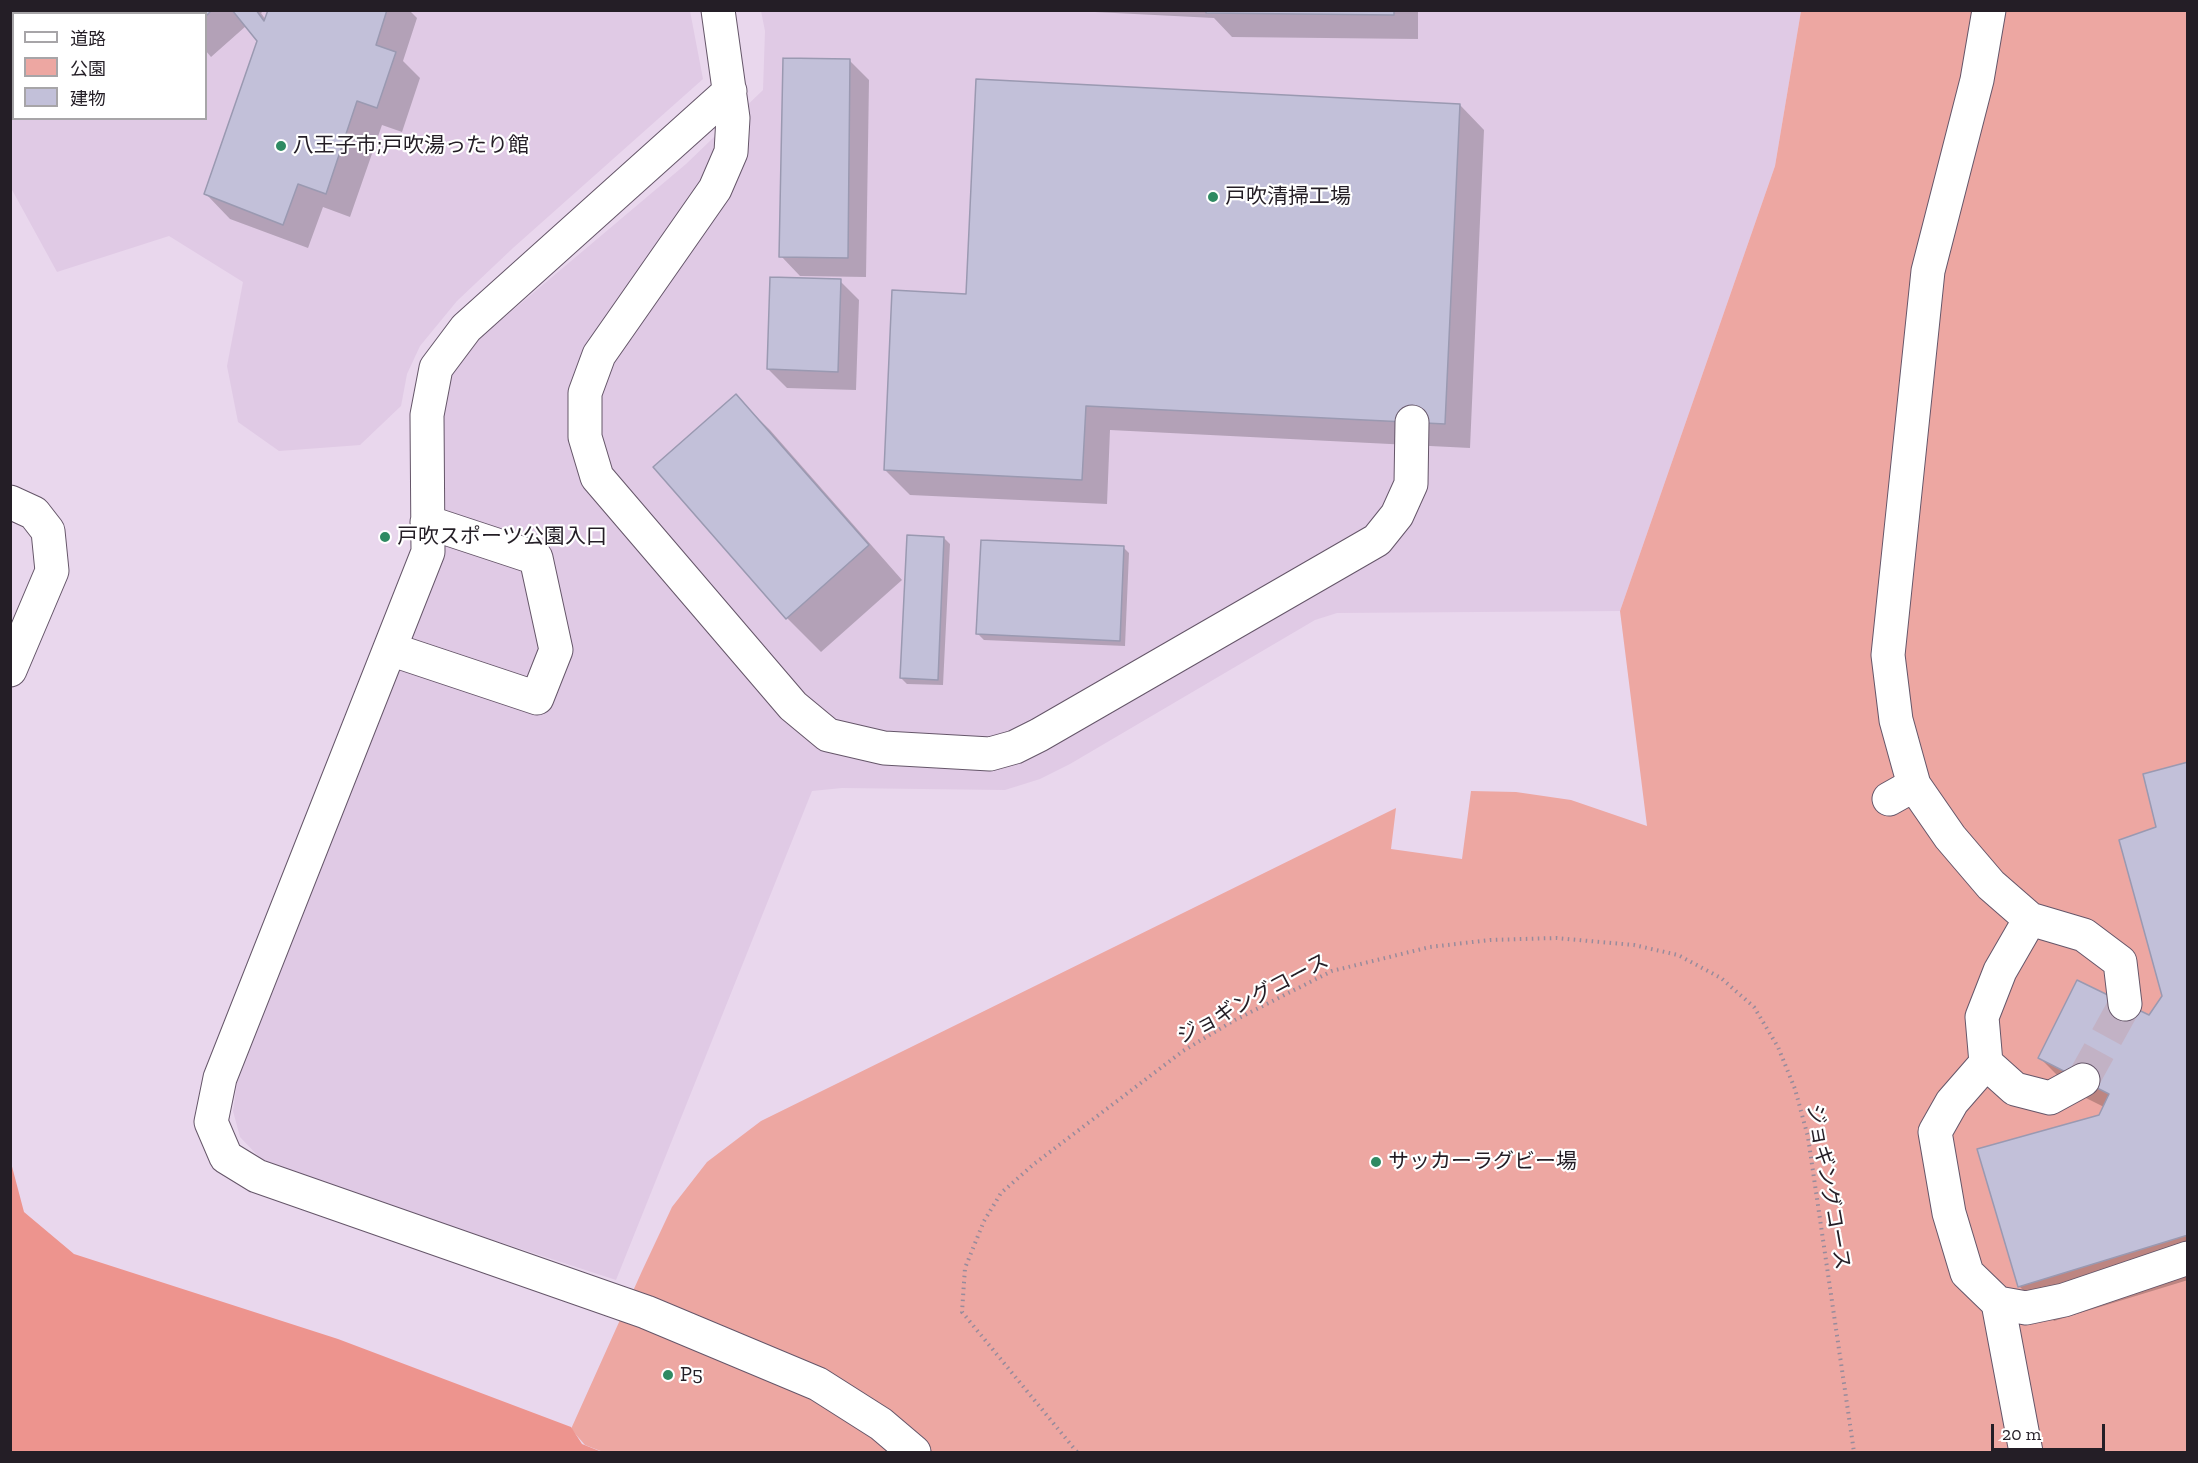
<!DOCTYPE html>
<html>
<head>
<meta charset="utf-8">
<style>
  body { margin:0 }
  #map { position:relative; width:2198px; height:1463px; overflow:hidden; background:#e9d7ed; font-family:"Zilla Slab","Noto Sans JP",serif }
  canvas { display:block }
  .frame { position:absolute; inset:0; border:12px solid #241e26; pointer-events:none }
  .legend { position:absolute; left:12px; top:12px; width:195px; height:108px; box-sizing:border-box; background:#fff; border:2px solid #a7a5a8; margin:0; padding:8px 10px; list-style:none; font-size:18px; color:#241e26 }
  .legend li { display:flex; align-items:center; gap:12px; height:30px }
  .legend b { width:30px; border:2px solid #a7a5a8 }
  .scale { position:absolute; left:1991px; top:1424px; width:114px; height:27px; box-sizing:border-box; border:3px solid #241e26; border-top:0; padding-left:8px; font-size:18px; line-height:21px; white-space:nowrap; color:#241e26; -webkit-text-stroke:4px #fff; paint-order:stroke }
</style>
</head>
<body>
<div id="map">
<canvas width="2198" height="1463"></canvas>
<div class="frame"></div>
<ul class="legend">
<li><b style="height:8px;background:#fff"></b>道路</li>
<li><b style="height:16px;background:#eda7a2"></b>公園</li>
<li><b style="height:16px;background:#c2c0d9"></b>建物</li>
</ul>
<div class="scale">20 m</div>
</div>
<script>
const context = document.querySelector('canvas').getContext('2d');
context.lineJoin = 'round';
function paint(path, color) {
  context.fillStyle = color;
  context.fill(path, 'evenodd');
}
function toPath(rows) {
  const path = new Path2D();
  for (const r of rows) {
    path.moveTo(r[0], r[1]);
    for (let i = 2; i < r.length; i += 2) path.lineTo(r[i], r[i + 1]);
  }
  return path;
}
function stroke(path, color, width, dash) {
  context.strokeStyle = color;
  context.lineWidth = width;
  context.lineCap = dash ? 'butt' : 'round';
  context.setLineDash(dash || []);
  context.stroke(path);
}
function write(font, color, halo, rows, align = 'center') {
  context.font = font + ' "Zilla Slab","Noto Sans JP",serif';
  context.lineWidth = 4.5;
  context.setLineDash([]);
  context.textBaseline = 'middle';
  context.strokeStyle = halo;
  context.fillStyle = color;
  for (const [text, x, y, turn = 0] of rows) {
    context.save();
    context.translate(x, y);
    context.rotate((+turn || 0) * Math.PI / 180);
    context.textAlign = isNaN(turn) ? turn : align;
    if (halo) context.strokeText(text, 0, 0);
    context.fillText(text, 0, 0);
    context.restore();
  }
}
paint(toPath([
  [10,11,690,11,703,79,513,248,457,301,420,346,407,374,401,406,360,445,279,451,238,422,227,366,243,282,169,236,57,272,11,188],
  [14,14,206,14,206,118,14,118],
  [761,11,1801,11,1775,166,1620,611,1337,613,1315,620,1070,764,1040,779,1005,790,842,788,812,791,616,1280,291,1174,261,1159,240,1137,233,1111,237,1083,445,553,443,410,453,373,468,348,686,164,763,90,765,31]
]), '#e0cae5');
paint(toPath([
  [1801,11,2187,11,2187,1452,603,1452,585,1445,571,1429,642,1271,672,1207,707,1162,761,1121,1396,808,1391,849,1462,859,1471,791,1516,792,1571,800,1647,826,1620,611,1775,166]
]), '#eda7a2');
paint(toPath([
  [10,1159,24,1212,74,1254,338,1339,571,1427,582,1444,602,1452,11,1452]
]), '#ed948e');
paint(toPath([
  [143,10,264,10,261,13,266,20,269,10,409,10,417,18,403,61,420,78,402,132,382,125,350,217,323,207,308,248,230,219,206,194,258,41,246,26,211,57,206,51,206,14,145,14],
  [1055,10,1418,10,1418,39,1232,37,1214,18],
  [850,61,869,80,866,277,800,276,781,256],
  [1460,105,1484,130,1470,448,1110,430,1107,504,910,495,885,470],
  [840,281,859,300,856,390,787,388,768,369],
  [735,396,770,430,902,580,821,652,787,618],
  [944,538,950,544,943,685,907,684,901,678],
  [1123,547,1129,553,1125,646,984,640,978,634],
  [2188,763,2188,1280,2054,1321,2020,1287,1979,1150,2100,1116,2104,1107,2074,1092,2040,1058,2150,1017,2163,996,2158,828]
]), '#0003');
const building = toPath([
  [167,10,212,10,206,16,206,14,169,14,167,10],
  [232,10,256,10,264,21,268,10,387,10,376,45,396,52,377,108,357,101,326,194,298,184,283,225,204,194,257,41,232,10],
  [1206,10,1394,10,1394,15,1206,13,1206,10],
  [783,58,850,59,848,258,779,257,783,58],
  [976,79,1460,104,1445,424,1086,406,1082,480,884,470,892,290,966,294,976,79],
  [770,277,841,279,838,372,767,369,770,277],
  [736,394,869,545,786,619,653,467,736,394],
  [907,535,944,537,938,680,900,678,907,535],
  [981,540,1124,546,1120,641,976,634,981,540],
  [2188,762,2188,1235,2018,1287,1977,1149,2099,1115,2109,1094,2038,1058,2077,980,2149,1015,2162,996,2119,840,2156,827,2143,774,2188,762]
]);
paint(building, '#c2c0d9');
stroke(building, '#9a99b1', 1.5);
stroke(toPath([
  [2083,1080,2125,1004]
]), '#c2b2c5', 33, [33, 16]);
const minor = toPath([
  [718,10,733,118,731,152,715,189,599,355,585,393,585,437,597,477,793,706,828,735,884,748,990,754,1015,747,1039,735,1377,540,1397,515,1411,484,1412,422],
  [1989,10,1977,80,1928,271,1888,655,1896,720,1914,785,1950,837,1991,885,2030,919,2084,935,2120,962,2125,1004],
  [730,91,466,328,436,368,427,415,428,552,220,1078,211,1122,226,1157,257,1176,646,1312,818,1384,881,1424,914,1452],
  [10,502,34,513,48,531,52,571,10,670],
  [390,649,537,698,556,650,536,558,427,522],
  [1889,799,1914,785],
  [2030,919,2000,971,1982,1017,1986,1063,2015,1089,2050,1098,2083,1080],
  [1986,1063,1952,1102,1935,1132,1949,1213,1967,1273,1998,1303,2026,1308,2064,1300,2188,1258],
  [1998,1303,2026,1452]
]);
stroke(minor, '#655669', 35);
stroke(toPath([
  [1077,1452,962,1312,965,1268,984,1221,1001,1193,1034,1164,1183,1051,1233,1021,1332,971,1430,947,1490,940,1556,938,1634,945,1678,955,1721,978,1754,1007,1778,1047,1795,1089,1808,1137,1854,1452]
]), '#988b9b', 4, [1.5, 4.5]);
stroke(minor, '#fff', 33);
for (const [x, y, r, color] of [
  [281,146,6,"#2e8a62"],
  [1213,197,6,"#2e8a62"],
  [385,537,6,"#2e8a62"],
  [1376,1162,6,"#2e8a62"],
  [668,1375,6,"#2e8a62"]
]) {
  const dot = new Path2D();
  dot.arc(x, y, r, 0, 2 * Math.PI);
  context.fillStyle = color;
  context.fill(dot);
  stroke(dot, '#fff', 2);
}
write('21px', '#241e26', '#fff', [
  ["八王子市;戸吹湯ったり館",293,146],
  ["戸吹清掃工場",1225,197],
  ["戸吹スポーツ公園入口",397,537],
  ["サッカーラグビー場",1388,1162],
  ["P5",680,1375]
], 'left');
write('21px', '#241e26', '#fff', [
  ["ジョギングコース",1253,999,-28],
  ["ジョギングコース",1828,1187,80]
]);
</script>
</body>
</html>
